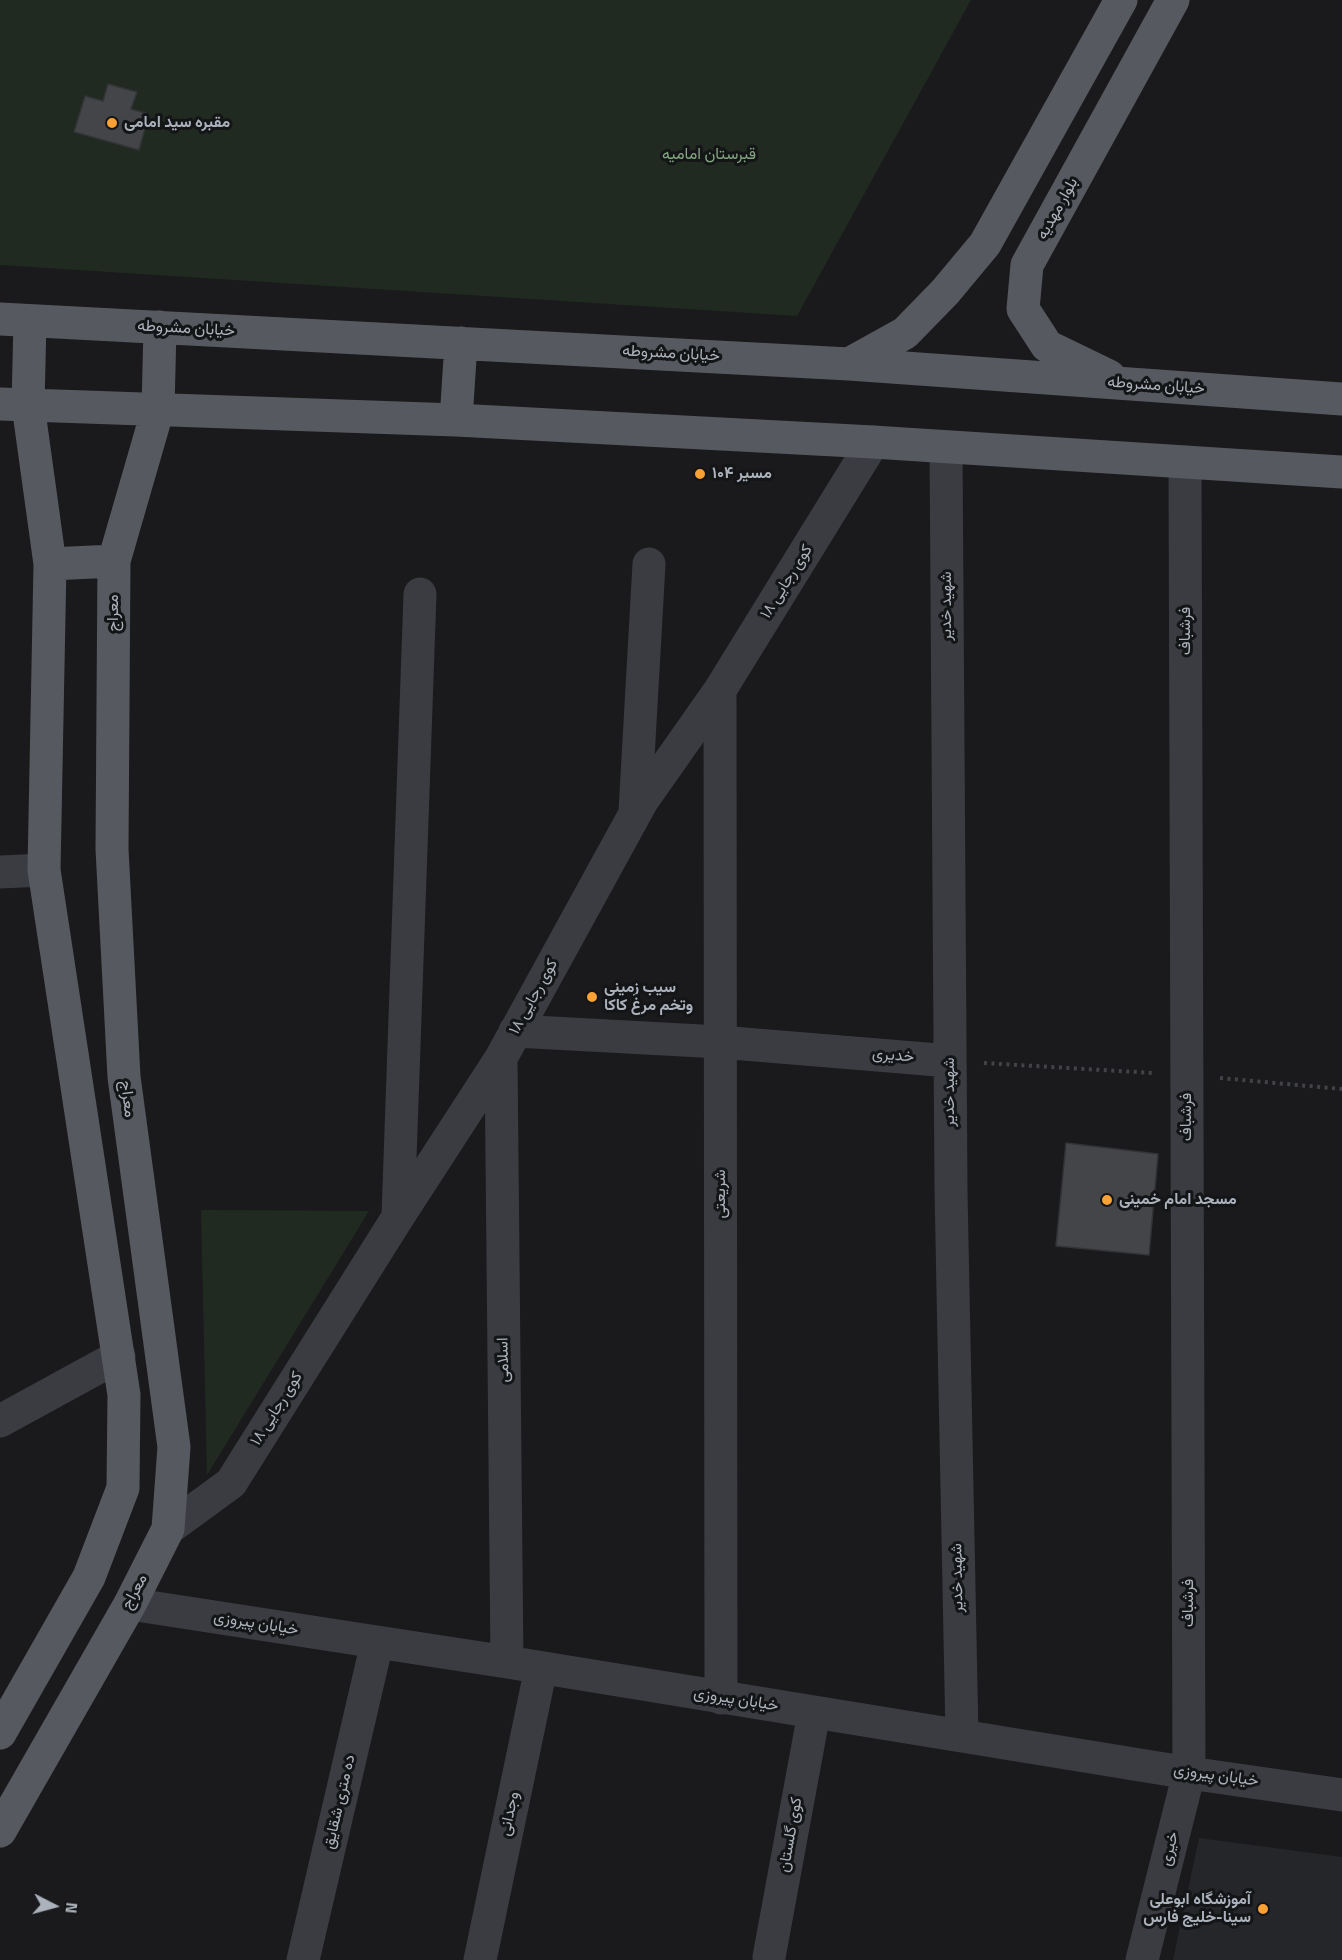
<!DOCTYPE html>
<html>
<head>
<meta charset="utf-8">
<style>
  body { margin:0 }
  #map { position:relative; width:1342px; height:1960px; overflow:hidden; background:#1a1a1c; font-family:"Titillium Web",sans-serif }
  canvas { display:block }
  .north { position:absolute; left:24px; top:1876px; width:60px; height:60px; -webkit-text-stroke:4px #141517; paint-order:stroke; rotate:96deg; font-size:16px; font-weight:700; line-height:24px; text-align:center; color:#acb2bc }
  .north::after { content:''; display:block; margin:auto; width:21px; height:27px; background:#acb2bc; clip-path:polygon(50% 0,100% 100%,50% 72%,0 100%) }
</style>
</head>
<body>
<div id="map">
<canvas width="1342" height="1960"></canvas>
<div class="north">N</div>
</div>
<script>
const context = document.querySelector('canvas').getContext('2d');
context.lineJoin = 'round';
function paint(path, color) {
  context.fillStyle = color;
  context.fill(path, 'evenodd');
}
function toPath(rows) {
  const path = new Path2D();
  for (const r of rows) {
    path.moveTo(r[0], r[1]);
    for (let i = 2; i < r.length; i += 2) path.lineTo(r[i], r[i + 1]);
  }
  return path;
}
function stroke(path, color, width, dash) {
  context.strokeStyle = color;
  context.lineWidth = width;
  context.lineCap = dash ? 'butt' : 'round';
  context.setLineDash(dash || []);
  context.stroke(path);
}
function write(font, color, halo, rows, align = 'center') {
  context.font = font + ' "Titillium Web",Vazirmatn,sans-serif';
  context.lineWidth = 6;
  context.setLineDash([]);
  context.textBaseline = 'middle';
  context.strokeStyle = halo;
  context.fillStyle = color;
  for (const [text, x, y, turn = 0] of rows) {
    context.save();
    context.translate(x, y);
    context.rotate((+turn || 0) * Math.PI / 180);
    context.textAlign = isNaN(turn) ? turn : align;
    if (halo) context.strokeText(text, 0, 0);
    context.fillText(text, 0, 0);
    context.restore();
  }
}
paint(toPath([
  [1199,1838,1342,1857,1342,1960,1173,1960]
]), '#252629');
paint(toPath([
  [0,0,971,0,797,316,0,265],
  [201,1210,369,1211,207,1475]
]), '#212a21');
const building = toPath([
  [108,84,137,92,131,109,149,114,139,150,74,132,85,96,103,101,108,84],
  [1066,1143,1158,1154,1149,1255,1056,1246,1066,1143]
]);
paint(building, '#444549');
stroke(building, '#333438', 1.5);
stroke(toPath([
  [984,1063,1153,1073],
  [1220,1078,1342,1089]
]), '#404348', 4, [3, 4.5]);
stroke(toPath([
  [946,447,951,1191,962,1736],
  [720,690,721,1698],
  [635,811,649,564],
  [0,872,44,870],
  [515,1031,720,1042,950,1061],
  [501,1058,507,1662],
  [398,1215,420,594],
  [0,1421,119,1356],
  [168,1529,231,1483,398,1217,501,1058,642,801,720,690,873,442],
  [130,1604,507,1662,1189,1773,1342,1795],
  [769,1957,814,1713],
  [303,1960,377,1643],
  [480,1960,541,1668],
  [1142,1960,1189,1773,1185,462]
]), '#3a3c41', 33);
stroke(toPath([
  [0,319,849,364,1342,399],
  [849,364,905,333,945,292,985,244,1121,0],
  [1109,376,1047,346,1023,309,1027,265,1173,0],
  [0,404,456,420,873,442,1342,472],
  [456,420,461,343],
  [50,564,114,561],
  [0,1733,89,1577,123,1488,124,1395,44,870,50,564,28,405,30,321],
  [0,1831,130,1604,168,1529,174,1447,124,1077,112,849,114,561,158,409,160,327]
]), '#565a60', 33);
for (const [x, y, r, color] of [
  [112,123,6,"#f9a135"],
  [700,474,6,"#f9a135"],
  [592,997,6,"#f9a135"],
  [1107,1200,6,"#f9a135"],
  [1263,1909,6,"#f9a135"]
]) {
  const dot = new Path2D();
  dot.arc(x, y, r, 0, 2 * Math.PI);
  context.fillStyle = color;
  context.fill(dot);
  stroke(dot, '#141517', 2);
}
write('bold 16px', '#acb2bc', '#141517', [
  ["مقبره سید امامی",124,123],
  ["مسیر ۱۰۴",712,474],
  ["سیب زمینی",604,988],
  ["وتخم مرغ کاکا",604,1006],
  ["مسجد امام خمینی",1119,1200],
  ["آموزشگاه ابوعلی",1251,1900,"right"],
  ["سینا-خلیج فارس",1251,1918,"right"]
], 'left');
write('16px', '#84a782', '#141517', [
  ["قبرستان امامیه",709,155]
]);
write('16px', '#acb2bc', '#141517', [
  ["بلوار مهدیه",1058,209,-61],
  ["خیابان مشروطه",186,329,3],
  ["خیابان مشروطه",671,354,3],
  ["خیابان مشروطه",1156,386,4],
  ["کوی رجایی ۱۸",787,582,-58],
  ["شهید خدیر",947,606,-90],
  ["معراج",114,613,-90],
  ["فرشباف",1186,631,-90],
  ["کوی رجایی ۱۸",534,997,-61],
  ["خدیری",893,1056,5],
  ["شهید خدیر",950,1092,-90],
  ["معراج",127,1099,83],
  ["فرشباف",1187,1117,-90],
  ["شریعتی",721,1194,-90],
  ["اسلامی",504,1360,-91],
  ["کوی رجایی ۱۸",277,1409,-58],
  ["شهید خدیر",958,1578,-91],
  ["معراج",135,1592,-62],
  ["فرشباف",1189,1603,-90],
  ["خیابان پیروزی",256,1624,9],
  ["خیابان پیروزی",736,1700,9],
  ["خیابان پیروزی",1216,1776,8],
  ["ده متری شقایق",340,1802,-77],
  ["وجدانی",510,1814,-78],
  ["کوی گلستان",791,1835,-80],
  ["خیری",1170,1849,-76]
]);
</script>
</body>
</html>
